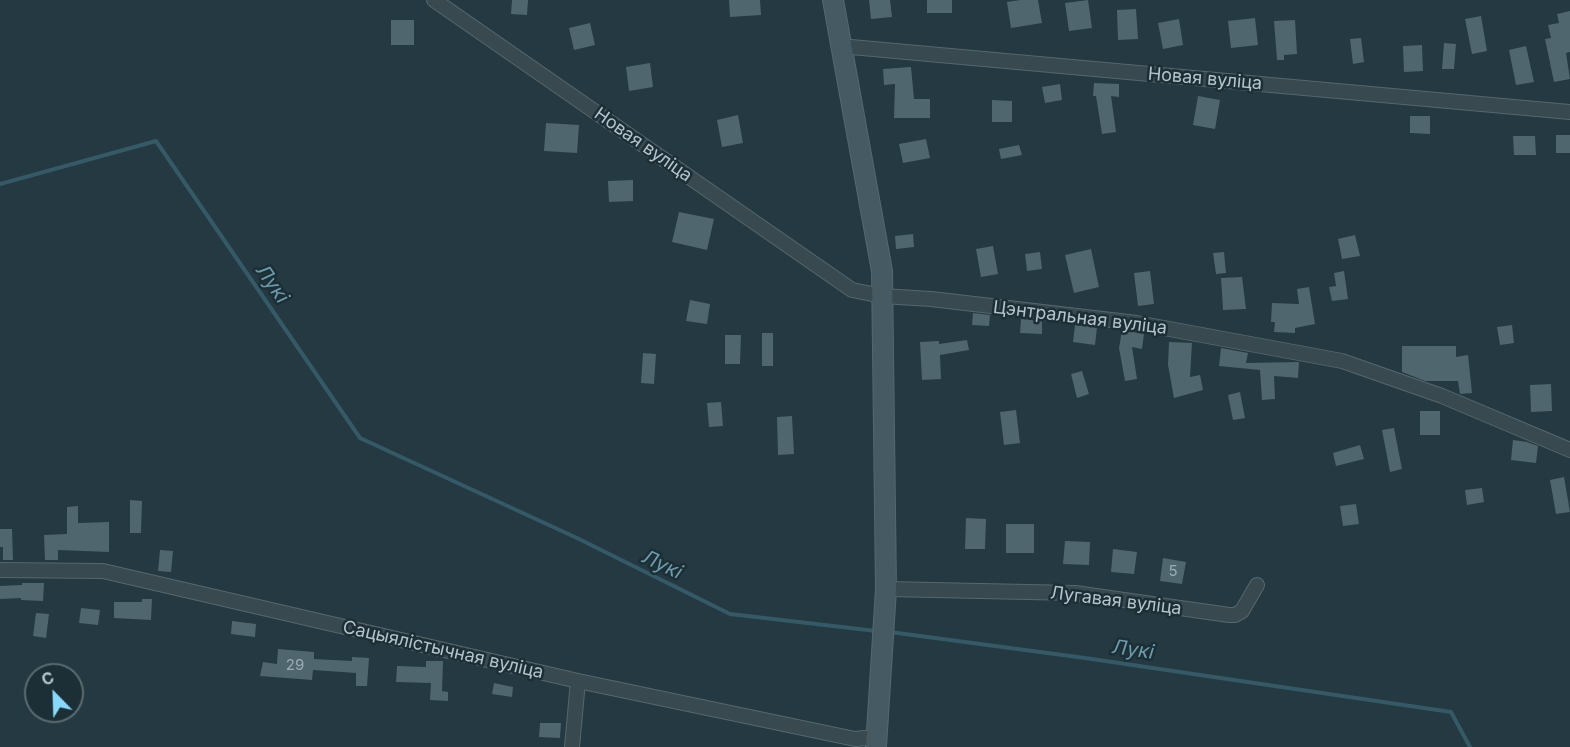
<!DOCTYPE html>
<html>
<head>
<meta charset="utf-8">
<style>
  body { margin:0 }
  #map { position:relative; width:1570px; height:747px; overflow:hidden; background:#243941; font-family:Inter,sans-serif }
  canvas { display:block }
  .north { position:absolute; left:24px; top:663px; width:60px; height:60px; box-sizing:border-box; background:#1d2f36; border:2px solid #5a6b72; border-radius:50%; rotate:337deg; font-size:16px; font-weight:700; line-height:24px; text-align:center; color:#b5c4cb }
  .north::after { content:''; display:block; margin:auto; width:21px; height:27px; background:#89d9fc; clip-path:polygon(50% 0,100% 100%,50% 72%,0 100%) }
</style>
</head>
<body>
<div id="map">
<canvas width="1570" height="747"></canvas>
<div class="north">С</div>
</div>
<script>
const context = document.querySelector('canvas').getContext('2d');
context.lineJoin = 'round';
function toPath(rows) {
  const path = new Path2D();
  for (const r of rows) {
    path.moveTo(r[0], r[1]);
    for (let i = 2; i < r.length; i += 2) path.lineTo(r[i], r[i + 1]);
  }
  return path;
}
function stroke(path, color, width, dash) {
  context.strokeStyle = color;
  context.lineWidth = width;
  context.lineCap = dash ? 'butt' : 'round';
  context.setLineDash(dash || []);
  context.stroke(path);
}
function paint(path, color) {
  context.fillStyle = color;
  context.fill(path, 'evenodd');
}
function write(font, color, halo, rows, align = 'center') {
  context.font = font + ' Inter,sans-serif';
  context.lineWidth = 5;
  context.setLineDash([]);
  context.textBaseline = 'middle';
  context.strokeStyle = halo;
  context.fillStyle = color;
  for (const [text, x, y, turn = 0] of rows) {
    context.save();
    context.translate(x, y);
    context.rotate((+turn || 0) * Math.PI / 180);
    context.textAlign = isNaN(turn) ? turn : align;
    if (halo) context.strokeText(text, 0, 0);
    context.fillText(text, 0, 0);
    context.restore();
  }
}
stroke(toPath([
  [0,184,156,141,360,438,577,538,730,614,876,631],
  [890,632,1085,658,1451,712,1470,747]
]), '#355966', 4);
paint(toPath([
  [512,0,528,0,527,15,511,14],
  [729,0,760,0,761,15,730,17],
  [869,0,890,0,892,17,871,19],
  [927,0,952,0,952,13,927,13],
  [1020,0,1038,0,1042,23,1011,28,1007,2],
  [1088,0,1092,28,1069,31,1065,3],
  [1136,9,1138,39,1118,40,1117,10],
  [1570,11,1570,52,1566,53,1570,79,1554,82,1545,39,1551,38,1548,25,1559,23,1557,14],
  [1481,16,1487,51,1472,54,1465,19],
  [1255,18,1258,45,1231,48,1228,21],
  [1179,19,1183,45,1163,49,1158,23],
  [391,20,414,20,414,45,391,45],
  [1295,20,1297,54,1284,55,1284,60,1277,60,1274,21],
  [590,23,595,45,574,50,569,28],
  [1361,38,1364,62,1353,64,1350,39],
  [1444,43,1456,44,1454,69,1442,69],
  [1422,45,1423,71,1404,72,1403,46],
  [1526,46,1534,82,1516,85,1509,50],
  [650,63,653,87,629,91,626,67],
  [911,67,914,99,930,99,930,118,894,118,895,84,884,85,883,69],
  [1094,83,1119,84,1119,97,1111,96,1116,132,1102,134,1096,96,1093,96],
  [1060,84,1062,100,1045,103,1042,87],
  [1198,96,1220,100,1215,129,1193,125],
  [992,100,1012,101,1012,122,992,122],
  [738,115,743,143,722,147,717,120],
  [1410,116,1430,116,1430,134,1410,133],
  [546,123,579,125,577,153,544,151],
  [1556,135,1570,135,1570,153,1556,153],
  [1513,136,1535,136,1536,155,1514,155],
  [926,139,930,158,903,163,899,144],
  [1019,145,1022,155,1001,159,999,149],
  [633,180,633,201,609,202,608,181],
  [679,212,714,219,707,250,672,242],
  [913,234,914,247,896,249,895,236],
  [1355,235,1360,256,1342,259,1338,239],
  [993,246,998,274,981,277,976,249],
  [1091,249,1099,287,1074,293,1065,255],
  [1040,252,1042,269,1027,271,1025,254],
  [1224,252,1226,273,1216,274,1213,253],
  [1150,271,1154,304,1138,306,1134,273],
  [1344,271,1348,299,1332,301,1329,287,1336,286,1334,273],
  [1242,277,1246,309,1223,310,1221,278],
  [1309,287,1315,324,1295,328,1295,333,1274,332,1275,322,1271,322,1272,303,1299,304,1297,289],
  [690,300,710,304,707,324,686,321],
  [973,313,990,315,989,326,972,325],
  [1021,319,1042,321,1042,334,1020,333],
  [1075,325,1097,327,1095,345,1073,342],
  [1512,325,1514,343,1500,345,1497,327],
  [1122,330,1144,334,1142,349,1132,347,1137,379,1125,381,1119,348],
  [762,333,773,333,773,366,762,366],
  [725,335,741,335,740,364,725,364],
  [967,340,969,350,940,355,941,379,922,380,920,342,939,341,939,344],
  [1169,342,1192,343,1190,377,1200,375,1203,390,1174,398,1168,365],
  [1402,346,1456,346,1456,357,1468,355,1472,393,1460,394,1458,381,1425,381,1402,372],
  [1221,348,1248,353,1246,363,1299,362,1298,378,1274,376,1275,399,1262,400,1260,370,1219,366],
  [643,353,656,354,654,384,641,383],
  [1082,371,1089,394,1077,398,1071,374],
  [1551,384,1552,411,1531,412,1530,385],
  [1240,392,1245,418,1233,420,1228,395],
  [721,402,723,426,709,427,707,403],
  [1016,410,1020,443,1004,445,1000,412],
  [1420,411,1440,411,1440,435,1420,435],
  [792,416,794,454,778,455,777,417],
  [1394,428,1402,469,1390,472,1382,430],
  [1513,440,1527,442,1538,446,1536,463,1511,460],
  [1360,445,1364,459,1336,466,1333,453],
  [1564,477,1570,512,1556,514,1550,480],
  [1482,488,1484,502,1467,505,1465,490],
  [130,500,142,501,141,533,130,533],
  [1356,504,1359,524,1343,526,1340,506],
  [78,506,78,523,109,522,109,552,58,550,58,560,45,560,44,535,67,534,67,507],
  [966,518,986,519,985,549,965,549],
  [1006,524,1034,524,1034,553,1006,553],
  [0,529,12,529,13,560,3,560,3,547,0,547],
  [1065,541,1090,542,1089,565,1063,564],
  [1113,549,1137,552,1134,574,1111,572],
  [160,550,173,551,171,572,158,571],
  [1163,558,1186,562,1182,584,1160,581],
  [22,583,44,583,43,601,21,600,21,598,0,599,0,586,22,585],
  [142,599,152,599,151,620,114,618,114,602,142,602],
  [81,608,100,610,98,625,79,623],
  [36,613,49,614,46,638,33,636],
  [232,621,256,624,255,637,231,634],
  [278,649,314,652,314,659,352,661,352,657,369,658,367,686,356,686,356,673,313,670,312,680,260,676,263,662,277,664],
  [426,661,443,661,442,691,448,692,448,701,430,700,431,683,396,682,397,666,426,667],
  [494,683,513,687,512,697,492,694],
  [540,723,561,723,560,738,539,737]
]), '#4f666e');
const street = toPath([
  [434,0,852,290,882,296,931,299,1137,323,1342,361,1442,396,1570,450],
  [840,46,1570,112],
  [0,570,103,571,578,681,855,739,875,737],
  [886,589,1075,593,1229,615,1235,615,1242,611,1257,585],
  [572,747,578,681]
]);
const secondary = toPath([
  [833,0,882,271,886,589,876,747]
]);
stroke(street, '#56676e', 16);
stroke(secondary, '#56676e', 22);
stroke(street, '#384a50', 14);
stroke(secondary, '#465a64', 20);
write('15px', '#9cacb4', null, [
  ["5",1173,571],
  ["29",295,665]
]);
write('18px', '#b5c4cb', '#1d2f36', [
  ["Новая вуліца",1205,79,5],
  ["Новая вуліца",643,145,35],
  ["Цэнтральная вуліца",1080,318,7],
  ["Лугавая вуліца",1116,601,7],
  ["Сацыялістычная вуліца",443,650,13]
]);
write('italic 20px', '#6d9bab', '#1d2f36', [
  ["Лукі",272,284,55],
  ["Лукі",662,565,25],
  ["Лукі",1133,650,8]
]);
</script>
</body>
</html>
